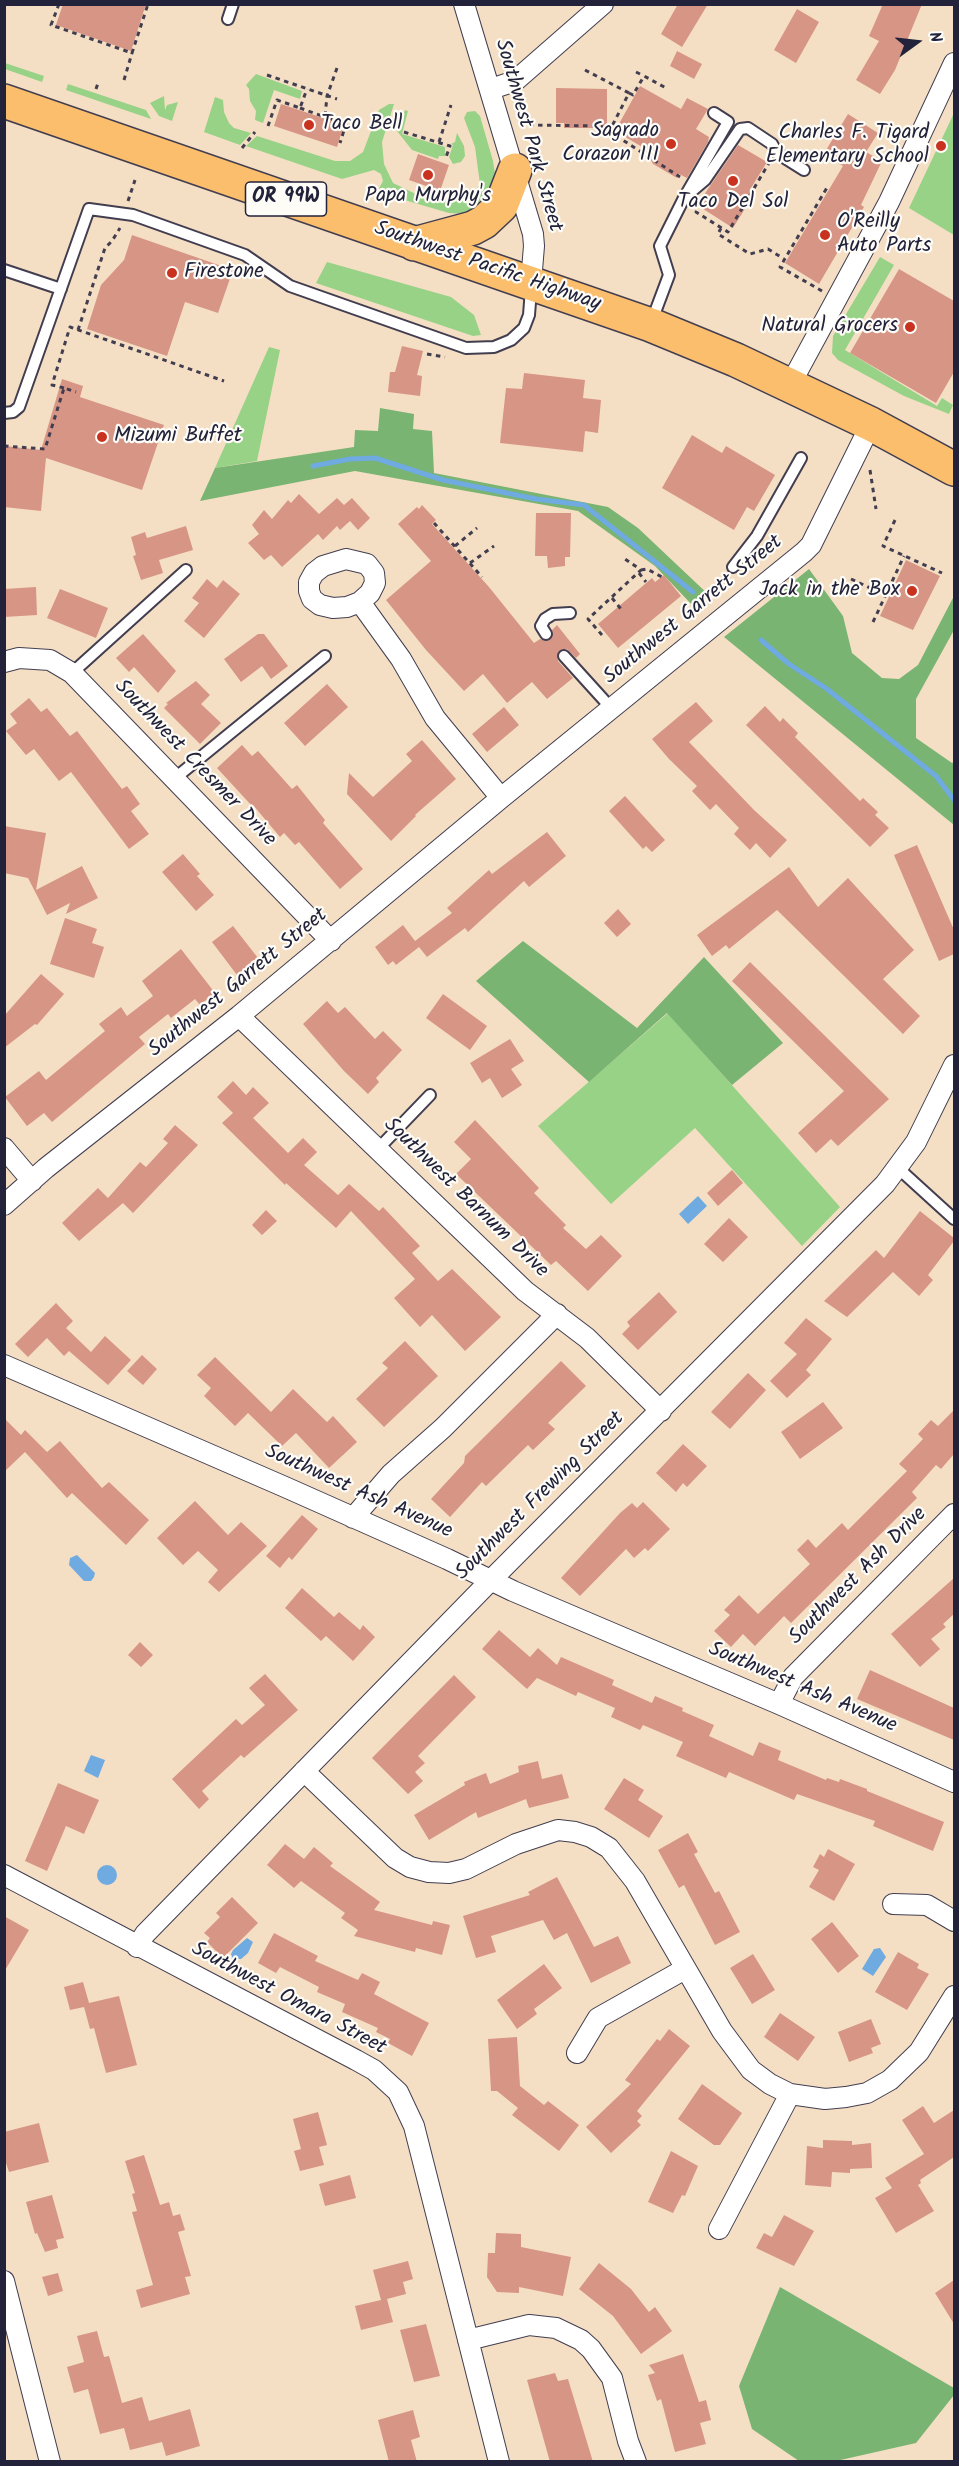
<!DOCTYPE html>
<html>
<head>
<meta charset="utf-8">
<style>
  body { margin:0 }
  #map { position:relative; width:959px; height:2466px; overflow:hidden; background:#f5dfc4; font-family:Kalam,sans-serif }
  canvas { display:block }
  .frame { position:absolute; inset:0; border:6px solid #22223b; pointer-events:none }
  .north { position:absolute; left:887px; top:12px; width:60px; height:60px; -webkit-text-stroke:4px #fdfcf7; paint-order:stroke; rotate:75deg; font-size:16px; font-weight:700; line-height:24px; text-align:center; color:#22223b }
  .north::after { content:''; display:block; margin:auto; width:21px; height:27px; background:#22223b; clip-path:polygon(50% 0,100% 100%,50% 72%,0 100%) }
</style>
</head>
<body>
<div id="map">
<canvas width="959" height="2466"></canvas>
<div class="frame"></div>
<div class="north">N</div>
</div>
<script>
const context = document.querySelector('canvas').getContext('2d');
context.lineJoin = 'round';
function paint(path, color) {
  context.fillStyle = color;
  context.fill(path, 'evenodd');
}
function toPath(rows) {
  const path = new Path2D();
  for (const r of rows) {
    if (r.length === 3) {
      path.moveTo(r[0] + r[2], r[1]);
      path.arc(r[0], r[1], r[2], 0, 2 * Math.PI);
      continue;
    }
    path.moveTo(r[0], r[1]);
    for (let i = 2; i < r.length; i += 2) path.lineTo(r[i], r[i + 1]);
  }
  return path;
}
function stroke(path, color, width, dash) {
  context.strokeStyle = color;
  context.lineWidth = width;
  context.lineCap = dash ? 'butt' : 'round';
  context.setLineDash(dash || []);
  context.stroke(path);
}
function write(font, color, halo, rows, align = 'center') {
  context.font = font + ' Kalam,sans-serif';
  context.lineWidth = 4.5;
  context.setLineDash([]);
  context.textBaseline = 'middle';
  context.strokeStyle = halo;
  context.fillStyle = color;
  for (const [text, x, y, turn = 0] of rows) {
    context.save();
    context.translate(x, y);
    context.rotate((+turn || 0) * Math.PI / 180);
    context.textAlign = isNaN(turn) ? turn : align;
    if (halo) context.strokeText(text, 0, 0);
    context.fillText(text, 0, 0);
    context.restore();
  }
}
paint(toPath([
  [5,63,44,76,42,82,5,69],
  [256,74,302,91,300,99,274,90,263,123,255,120,256,111,250,101,249,89,246,85],
  [68,84,146,110,151,119,66,90],
  [164,96,165,110,167,105,178,102,172,121,159,116,150,103],
  [215,97,223,100,224,112,229,123,234,128,251,133,240,145,204,132],
  [389,104,394,104,382,142,384,164,393,183,422,197,440,202,464,200,474,193,480,184,475,147,464,118,467,112,475,111,480,116,493,161,496,180,491,193,479,208,466,214,449,213,377,192,383,181,381,174,374,170,342,179,246,146,257,136,335,161,350,161,363,152,379,110],
  [405,110,408,111,402,134,445,147,445,156,439,156,438,159,412,150,397,131],
  [954,113,954,235,909,208],
  [457,133,464,146,465,156,461,162,453,164,449,157,453,145,451,144,455,142],
  [880,257,894,265,845,350,937,406,942,398,953,405,949,414,904,396,838,360,832,353,833,336],
  [327,262,451,297,474,315,481,335,473,336,316,283],
  [269,347,280,350,257,461,215,468],
  [668,1013,840,1207,802,1246,695,1128,611,1204,538,1126]
]), '#97d286');
paint(toPath([
  [380,408,414,414,413,429,432,431,434,473,608,507,638,528,710,596,695,608,655,566,578,511,355,471,200,501,215,468,354,447,355,430,378,431],
  [809,569,843,616,852,653,882,678,899,679,918,665,954,596,954,630,916,699,916,738,952,763,954,762,954,825,724,637],
  [523,941,637,1028,704,957,783,1043,732,1085,667,1013,589,1082,476,981],
  [780,2287,954,2388,954,2395,916,2443,836,2461,799,2461,752,2429,739,2386]
]), '#79b473');
paint(toPath([
  [698,1196,707,1206,688,1224,679,1214],
  [77,1555,95,1573,94,1577,91,1581,84,1581,69,1565,70,1558],
  [91,1755,105,1760,98,1778,84,1771],
  [107,1875,10],
  [247,1938,253,1942,248,1953,241,1959,233,1959,231,1954,233,1950],
  [880,1948,886,1957,873,1976,862,1969,874,1949]
]), '#6faae0');
stroke(toPath([
  [313,466,350,459,375,458,443,480,536,499,584,505,693,592],
  [761,640,789,664,827,689,936,776,954,800]
]), '#6faae0', 5);
paint(toPath([
  [63,4,146,4,131,51,56,25],
  [678,4,708,4,682,47,661,34],
  [883,4,922,4,895,70,880,94,856,80,879,41,869,36],
  [797,9,819,22,796,63,774,50],
  [677,51,702,64,694,79,670,66],
  [640,86,681,109,687,98,708,109,696,129,709,137,708,142,687,178,679,174,677,178,653,164,644,148,615,131],
  [556,88,607,89,607,128,564,128,564,123,556,123],
  [281,104,344,125,337,147,274,126],
  [848,114,878,133,866,152,882,161,861,205,864,207,819,284,785,263,843,166,823,155],
  [738,145,767,162,751,188,756,191,733,228,697,205],
  [418,154,449,165,440,191,409,180],
  [132,235,233,270,218,313,185,302,167,356,87,329,101,285,124,260],
  [899,269,954,301,954,372,936,403,850,353],
  [402,346,423,351,417,375,422,376,420,396,388,392,390,372,395,372],
  [524,373,585,380,583,398,601,400,598,433,585,431,583,452,500,443,506,388,522,389],
  [62,379,83,386,80,397,164,425,142,490,46,458,41,511,4,507,4,446,41,450],
  [692,435,722,453,726,446,775,475,754,511,747,507,734,530,662,488],
  [299,494,319,514,337,498,344,505,352,498,370,518,358,530,350,521,340,530,337,526,323,540,318,534,282,567,271,555,264,560,248,543,259,534,252,525,264,510,272,519,288,500,291,503],
  [422,505,436,520,432,524,489,587,534,643,540,639,546,641,550,640,553,634,552,630,557,625,580,654,576,658,567,649,559,651,558,661,573,678,547,699,532,682,507,703,483,674,464,691,426,650,386,600,431,561,398,524,417,507,419,509],
  [536,513,571,513,570,557,565,557,565,566,548,568,547,556,535,556],
  [186,526,193,550,159,560,163,573,141,580,133,556,136,555,131,537,145,532,147,538],
  [906,560,940,576,913,630,880,616],
  [664,575,681,596,618,648,598,624,652,578,655,582],
  [207,579,217,588,223,580,240,594,204,638,184,621,199,603,192,598],
  [36,587,37,615,4,617,4,589],
  [60,589,108,608,96,638,47,618],
  [143,634,176,671,158,693,134,667,129,672,116,658],
  [258,634,264,634,288,666,271,679,262,666,241,682,224,659],
  [196,681,210,695,201,704,221,723,200,744,164,708,168,704,166,703],
  [327,684,348,707,305,746,284,723],
  [29,698,41,712,47,708,70,736,77,731,122,789,127,786,140,804,131,811,149,834,129,849,71,772,59,781,34,749,26,755,6,731,17,723,10,714],
  [696,702,713,721,689,742,754,810,787,840,770,858,756,843,750,850,734,834,739,828,716,804,710,810,692,791,697,786,669,759,652,739],
  [765,706,780,722,783,718,798,733,795,737,860,801,863,798,878,812,875,815,889,828,870,847,746,725],
  [504,707,519,725,487,752,472,734],
  [422,740,456,779,415,815,416,816,391,841,347,794,349,773,373,797,412,761,406,754],
  [242,745,252,756,258,751,292,789,297,785,325,820,323,823,363,869,340,889,299,842,295,845,284,833,280,837,253,805,252,806,217,768],
  [625,796,665,840,652,852,646,846,643,849,609,811],
  [4,826,46,833,36,890,82,866,98,898,66,914,70,903,47,915,28,878,4,873],
  [547,832,566,856,529,887,524,881,468,932,465,928,427,957,419,947,396,965,393,961,388,965,375,947,403,925,415,941,452,913,447,908,489,870,492,874],
  [917,845,954,930,954,954,939,961,894,855],
  [183,854,200,874,197,876,214,895,196,911,162,872],
  [789,867,818,907,848,878,914,950,883,979,920,1016,903,1034,777,910,729,949,726,945,712,956,697,935],
  [618,909,631,924,617,937,604,923],
  [65,918,97,929,92,943,104,947,94,978,50,964],
  [233,926,258,958,237,975,212,942],
  [181,949,215,993,200,1005,195,999,171,1018,168,1014,139,1037,145,1044,52,1122,44,1113,27,1126,5,1097,39,1071,46,1080,105,1031,99,1024,121,1007,127,1016,153,996,142,981],
  [750,962,889,1099,838,1146,831,1139,816,1153,798,1133,844,1091,732,981],
  [41,974,64,994,37,1025,35,1024,4,1048,4,1016],
  [443,994,487,1026,470,1050,426,1018],
  [327,1001,338,1013,345,1007,375,1039,383,1031,402,1050,376,1078,379,1082,368,1094,344,1071,303,1024],
  [510,1039,524,1061,511,1069,522,1085,502,1098,490,1078,482,1083,470,1063],
  [233,1081,246,1095,253,1087,269,1103,253,1118,288,1153,303,1138,317,1152,304,1165,338,1195,349,1184,379,1211,383,1207,420,1246,412,1253,438,1281,452,1269,501,1317,465,1351,432,1315,420,1327,394,1298,415,1279,351,1211,336,1228,286,1183,285,1185,222,1123,233,1113,217,1097],
  [475,1120,539,1188,534,1193,566,1225,563,1228,586,1249,601,1235,622,1256,588,1291,556,1261,551,1265,456,1174,471,1159,454,1142],
  [175,1125,198,1145,133,1213,123,1203,79,1241,62,1223,98,1188,108,1198,140,1162,146,1167,168,1143,163,1139],
  [732,1170,743,1183,718,1206,707,1193],
  [266,1210,277,1221,262,1235,252,1225],
  [920,1211,954,1238,954,1241,928,1275,933,1280,919,1296,893,1272,847,1317,824,1301,876,1250,884,1258],
  [729,1218,748,1237,723,1262,704,1244],
  [659,1292,677,1312,638,1350,622,1334,630,1326,627,1322],
  [56,1303,73,1321,66,1328,91,1352,105,1336,131,1360,108,1385,69,1351,64,1356,47,1338,28,1357,15,1344],
  [806,1318,832,1339,806,1370,811,1375,787,1398,770,1381,797,1354,784,1343],
  [405,1341,438,1376,384,1427,356,1399,388,1368,382,1363],
  [142,1355,157,1369,143,1385,127,1371],
  [215,1357,271,1412,293,1389,327,1422,333,1416,357,1442,329,1468,296,1433,282,1446,248,1413,235,1426,204,1396,211,1388,197,1375],
  [561,1361,586,1386,548,1423,555,1429,533,1450,528,1445,486,1486,482,1482,450,1517,431,1499,464,1463,465,1456],
  [748,1373,766,1390,730,1429,711,1412],
  [823,1402,843,1428,800,1459,781,1432],
  [954,1410,954,1454,941,1469,936,1465,912,1492,917,1498,791,1623,784,1616,755,1646,743,1634,731,1647,714,1631,730,1615,724,1610,739,1595,758,1614,810,1564,797,1550,808,1539,816,1548,842,1523,848,1530,907,1471,899,1464,923,1439,918,1434,931,1420,938,1426],
  [4,1418,21,1435,25,1430,47,1452,60,1441,102,1488,109,1482,149,1520,126,1545,72,1493,67,1498,25,1452,4,1472],
  [683,1444,707,1466,687,1487,683,1483,676,1492,656,1473],
  [195,1501,228,1535,241,1522,267,1546,219,1592,208,1582,218,1570,198,1551,183,1565,157,1538],
  [643,1502,670,1529,648,1551,645,1548,634,1558,626,1549,580,1596,561,1578,620,1513,632,1503,637,1508],
  [302,1515,318,1529,292,1560,289,1557,280,1568,266,1556],
  [954,1578,954,1614,943,1624,946,1627,931,1639,940,1649,920,1667,891,1634],
  [302,1588,334,1617,339,1612,360,1630,363,1625,375,1637,353,1661,326,1636,321,1641,285,1608],
  [499,1630,530,1657,538,1648,557,1665,561,1657,614,1680,612,1685,652,1703,655,1696,683,1708,682,1711,714,1725,709,1736,753,1756,759,1742,781,1751,778,1760,826,1780,827,1778,839,1782,840,1779,867,1789,867,1791,944,1822,933,1851,873,1826,875,1821,797,1794,794,1800,729,1772,726,1778,676,1756,683,1742,643,1725,640,1730,611,1717,615,1708,578,1692,576,1696,537,1678,527,1689,482,1649],
  [140,1642,153,1655,141,1667,128,1655],
  [870,1670,954,1708,954,1740,857,1699],
  [265,1674,298,1710,244,1758,241,1755,202,1791,209,1799,199,1809,172,1779,236,1719,242,1725,265,1705,249,1688],
  [454,1675,476,1697,418,1756,425,1763,415,1772,423,1781,408,1794,372,1758],
  [538,1761,542,1779,562,1774,569,1798,529,1808,526,1799,478,1818,476,1812,429,1840,414,1815,465,1785,464,1782,486,1773,490,1784,519,1772,518,1766],
  [624,1778,644,1790,638,1800,663,1816,649,1838,604,1809],
  [58,1783,99,1800,84,1834,66,1826,47,1871,25,1861],
  [688,1833,698,1852,694,1854,715,1893,719,1891,740,1932,715,1945,684,1885,679,1888,658,1850],
  [285,1844,304,1859,314,1847,333,1863,330,1866,380,1902,374,1910,432,1925,433,1921,450,1925,442,1955,416,1948,415,1952,354,1936,358,1930,341,1918,345,1913,301,1881,302,1880,294,1888,267,1865],
  [828,1849,855,1864,834,1901,809,1887,819,1870,813,1867,820,1854,824,1857],
  [557,1877,594,1947,618,1936,631,1963,591,1983,567,1933,554,1940,543,1920,491,1936,496,1952,476,1958,463,1916,530,1895,528,1892],
  [232,1897,258,1923,223,1958,207,1942,210,1938,204,1933,220,1917,216,1913],
  [4,1916,29,1930,4,1972],
  [832,1922,859,1956,838,1973,811,1939],
  [274,1933,318,1956,315,1961,358,1980,362,1973,380,1982,374,1994,429,2023,412,2056,388,2043,390,2039,376,2032,378,2028,342,2012,345,2004,317,1992,319,1987,280,1967,276,1973,258,1963],
  [898,1952,919,1964,917,1968,929,1974,907,2010,875,1992],
  [753,1954,775,1990,752,2004,730,1968],
  [544,1964,562,1988,534,2009,537,2014,517,2029,497,2000],
  [83,1982,89,2003,119,1996,137,2065,106,2073,94,2028,90,2029,84,2007,70,2010,64,1987],
  [780,2013,815,2037,798,2061,764,2037],
  [871,2019,881,2044,871,2048,873,2053,849,2062,838,2032],
  [669,2029,690,2046,637,2111,642,2116,637,2121,641,2125,611,2153,586,2127,631,2084,625,2080,657,2039,660,2041],
  [517,2037,520,2086,544,2105,548,2101,579,2125,559,2151,512,2115,518,2108,497,2091,491,2091,488,2039],
  [702,2084,742,2113,720,2145,714,2145,678,2119],
  [923,2106,934,2123,954,2110,954,2157,920,2180,921,2183,918,2185,934,2211,896,2233,875,2198,892,2188,885,2178,924,2154,902,2120],
  [318,2112,327,2145,319,2147,324,2165,300,2171,294,2151,301,2149,293,2119],
  [39,2123,49,2162,9,2172,4,2157,4,2132],
  [823,2140,852,2141,852,2145,871,2143,872,2168,850,2169,850,2173,832,2172,831,2187,805,2185,807,2146,823,2148],
  [671,2151,698,2166,685,2196,682,2195,673,2213,648,2202],
  [144,2155,160,2205,169,2202,173,2216,180,2214,185,2230,178,2232,191,2276,185,2277,190,2294,141,2308,136,2290,153,2285,132,2212,137,2211,132,2194,135,2193,125,2161],
  [350,2175,356,2198,325,2206,319,2184],
  [52,2195,64,2238,56,2240,58,2248,45,2252,37,2233,35,2234,26,2202],
  [784,2215,814,2231,794,2266,756,2248,764,2233,772,2237],
  [496,2233,521,2234,521,2247,571,2257,563,2296,519,2287,519,2293,497,2292,487,2277,488,2253,495,2253],
  [408,2261,413,2279,403,2282,406,2294,387,2299,393,2322,361,2330,355,2306,381,2300,373,2270],
  [599,2263,631,2289,649,2312,655,2307,672,2331,641,2354,613,2316,579,2289],
  [58,2273,63,2291,48,2296,42,2277],
  [954,2280,954,2324,935,2293],
  [426,2324,440,2376,414,2382,400,2330],
  [97,2331,104,2357,109,2356,122,2403,142,2397,149,2421,190,2409,200,2446,166,2456,162,2442,130,2450,124,2428,100,2434,88,2389,74,2393,67,2367,84,2362,77,2336],
  [683,2354,699,2402,706,2400,711,2420,700,2423,706,2444,675,2452,661,2399,657,2401,648,2375,655,2373,649,2365],
  [555,2373,558,2381,568,2379,593,2462,550,2462,527,2380],
  [413,2410,420,2437,411,2440,417,2462,389,2462,378,2420]
]), '#d79586');
const service = toPath([
  [228,19,233,4],
  [692,191,705,180,740,129,748,128,772,144,777,153,804,170],
  [4,270,61,289],
  [651,323,669,275,660,246,684,198,728,122,714,113],
  [4,413,13,412,19,407,89,209,133,215,245,255,290,286,466,348,494,347,511,340,524,328,529,315,531,289],
  [733,567,757,536,801,458],
  [546,634,541,626,545,619,553,614,570,613],
  [564,656,612,709],
  [72,673,186,570],
  [174,779,325,656],
  [378,1149,430,1095],
  [898,1168,954,1219]
]);
const minor = toPath([
  [464,4,533,234,534,246,531,282],
  [491,89,515,81,603,4],
  [790,385,889,202,954,63],
  [346,559,367,564,374,573,375,583,370,593,360,602,347,607,333,608,320,605,312,599,309,591,309,582,314,573,323,566,346,559],
  [360,602,401,659,435,718,501,798],
  [4,662,19,658,50,660,72,673,331,941],
  [239,1016,525,1291,587,1338,661,1411],
  [4,1148,32,1181],
  [4,1205,46,1168,239,1016,501,798,804,552,811,545,871,424],
  [4,1365,285,1487,447,1559,513,1591,779,1704,954,1782],
  [353,1518,391,1474,443,1428,557,1314],
  [779,1704,793,1677,954,1514],
  [304,1771,395,1858,410,1867,429,1872,449,1873,466,1869,516,1844,558,1830,575,1832,591,1837,609,1848,635,1881,722,2031,751,2070,770,2084,790,2094,825,2099,846,2097,867,2093,890,2080,919,2052,954,1996],
  [4,1875,356,2060,374,2070,398,2092,414,2126,499,2462],
  [893,1904,927,1905,954,1921],
  [137,1947,145,1934,491,1580,885,1184,916,1142,954,1065],
  [577,2053,598,2018,685,1969],
  [719,2229,790,2094],
  [4,2281,50,2462],
  [468,2340,529,2325,556,2328,581,2340,591,2349,612,2378,628,2441,636,2462]
]);
const trunk = toPath([
  [4,101,651,325,736,360,871,424,954,469],
  [414,244,473,228,484,222,501,206,515,170]
]);
stroke(service, '#423e50', 14);
stroke(minor, '#423e50', 22);
stroke(trunk, '#423e50', 36);
stroke(toPath([
  [59,4,51,25,132,53,148,4],
  [337,68,327,96,325,117,346,124,340,143],
  [585,70,629,93,609,132],
  [636,72,644,76],
  [267,75,337,99],
  [124,80,132,53],
  [96,89,98,83],
  [629,93,633,95,644,76,666,88],
  [300,108,325,117],
  [529,125,601,126,680,177],
  [268,126,277,100,300,108,307,89],
  [404,132,450,146,445,160],
  [439,142,451,105],
  [242,148,255,132],
  [128,201,135,180],
  [701,203,696,212,728,232,769,163],
  [721,228,718,234,750,254,768,249,784,259],
  [822,291,780,267,828,186],
  [78,330,105,248,112,241,120,228],
  [427,354,445,357],
  [64,388,52,385,70,327,224,381],
  [4,446,45,449,64,388,76,392],
  [870,470,876,509],
  [895,520,883,546,942,573],
  [434,523,482,577],
  [455,546,477,528],
  [470,563,494,546],
  [641,570,647,569,662,577],
  [639,573,646,582],
  [851,579,885,595],
  [612,598,621,609],
  [873,622,904,556],
  [602,635,588,619,641,570,622,557]
]), '#423e50', 3, [4.5, 4.5]);
stroke(service, '#fff', 10);
stroke(minor, '#fff', 20);
stroke(trunk, '#fabe6d', 33);
for (const [x, y, r, color] of [
  [309,125,6,"#c8321e"],
  [671,144,6,"#c8321e"],
  [941,146,6,"#c8321e"],
  [428,175,6,"#c8321e"],
  [733,181,6,"#c8321e"],
  [825,235,6,"#c8321e"],
  [172,273,6,"#c8321e"],
  [910,327,6,"#c8321e"],
  [102,437,6,"#c8321e"],
  [912,591,6,"#c8321e"]
]) {
  const dot = new Path2D();
  dot.arc(x, y, r, 0, 2 * Math.PI);
  context.fillStyle = color;
  context.fill(dot);
  stroke(dot, '#fdfcf7', 2);
}
for (const [x, y, w] of [
  [286,199,81]
]) {
  const box = new Path2D();
  box.roundRect(x - w / 2, y - 17, w, 34, 4.5);
  context.fillStyle = '#fdfcf7';
  context.fill(box);
  stroke(box, '#22223b', 1.5);
}
write('bold 20px', '#22223b', null, [
  ["OR 99W",286,199]
]);
write('21px', '#22223b', '#fdfcf7', [
  ["Taco Bell",321,125],
  ["Sagrado",659,132,"right"],
  ["Corazon III",659,156,"right"],
  ["Charles F. Tigard",929,134,"right"],
  ["Elementary School",929,158,"right"],
  ["Papa Murphy's",428,197,"center"],
  ["Taco Del Sol",733,203,"center"],
  ["O'Reilly",837,223],
  ["Auto Parts",837,247],
  ["Firestone",184,273],
  ["Natural Grocers",898,327,"right"],
  ["Mizumi Buffet",114,437],
  ["Jack in the Box",900,591,"right"]
], 'left');
write('21px', '#22223b', '#fdfcf7', [
  ["Southwest Park Street",527,136,74],
  ["Southwest Pacific Highway",487,268,19],
  ["Southwest Garrett Street",694,611,-39],
  ["Southwest Cresmer Drive",194,764,46],
  ["Southwest Garrett Street",239,984,-39],
  ["Southwest Barnum Drive",465,1199,44],
  ["Southwest Ash Avenue",358,1493,24],
  ["Southwest Frewing Street",541,1497,-45],
  ["Southwest Ash Drive",859,1577,-45],
  ["Southwest Ash Avenue",802,1689,23],
  ["Southwest Omara Street",288,2000,28]
]);
</script>
</body>
</html>
